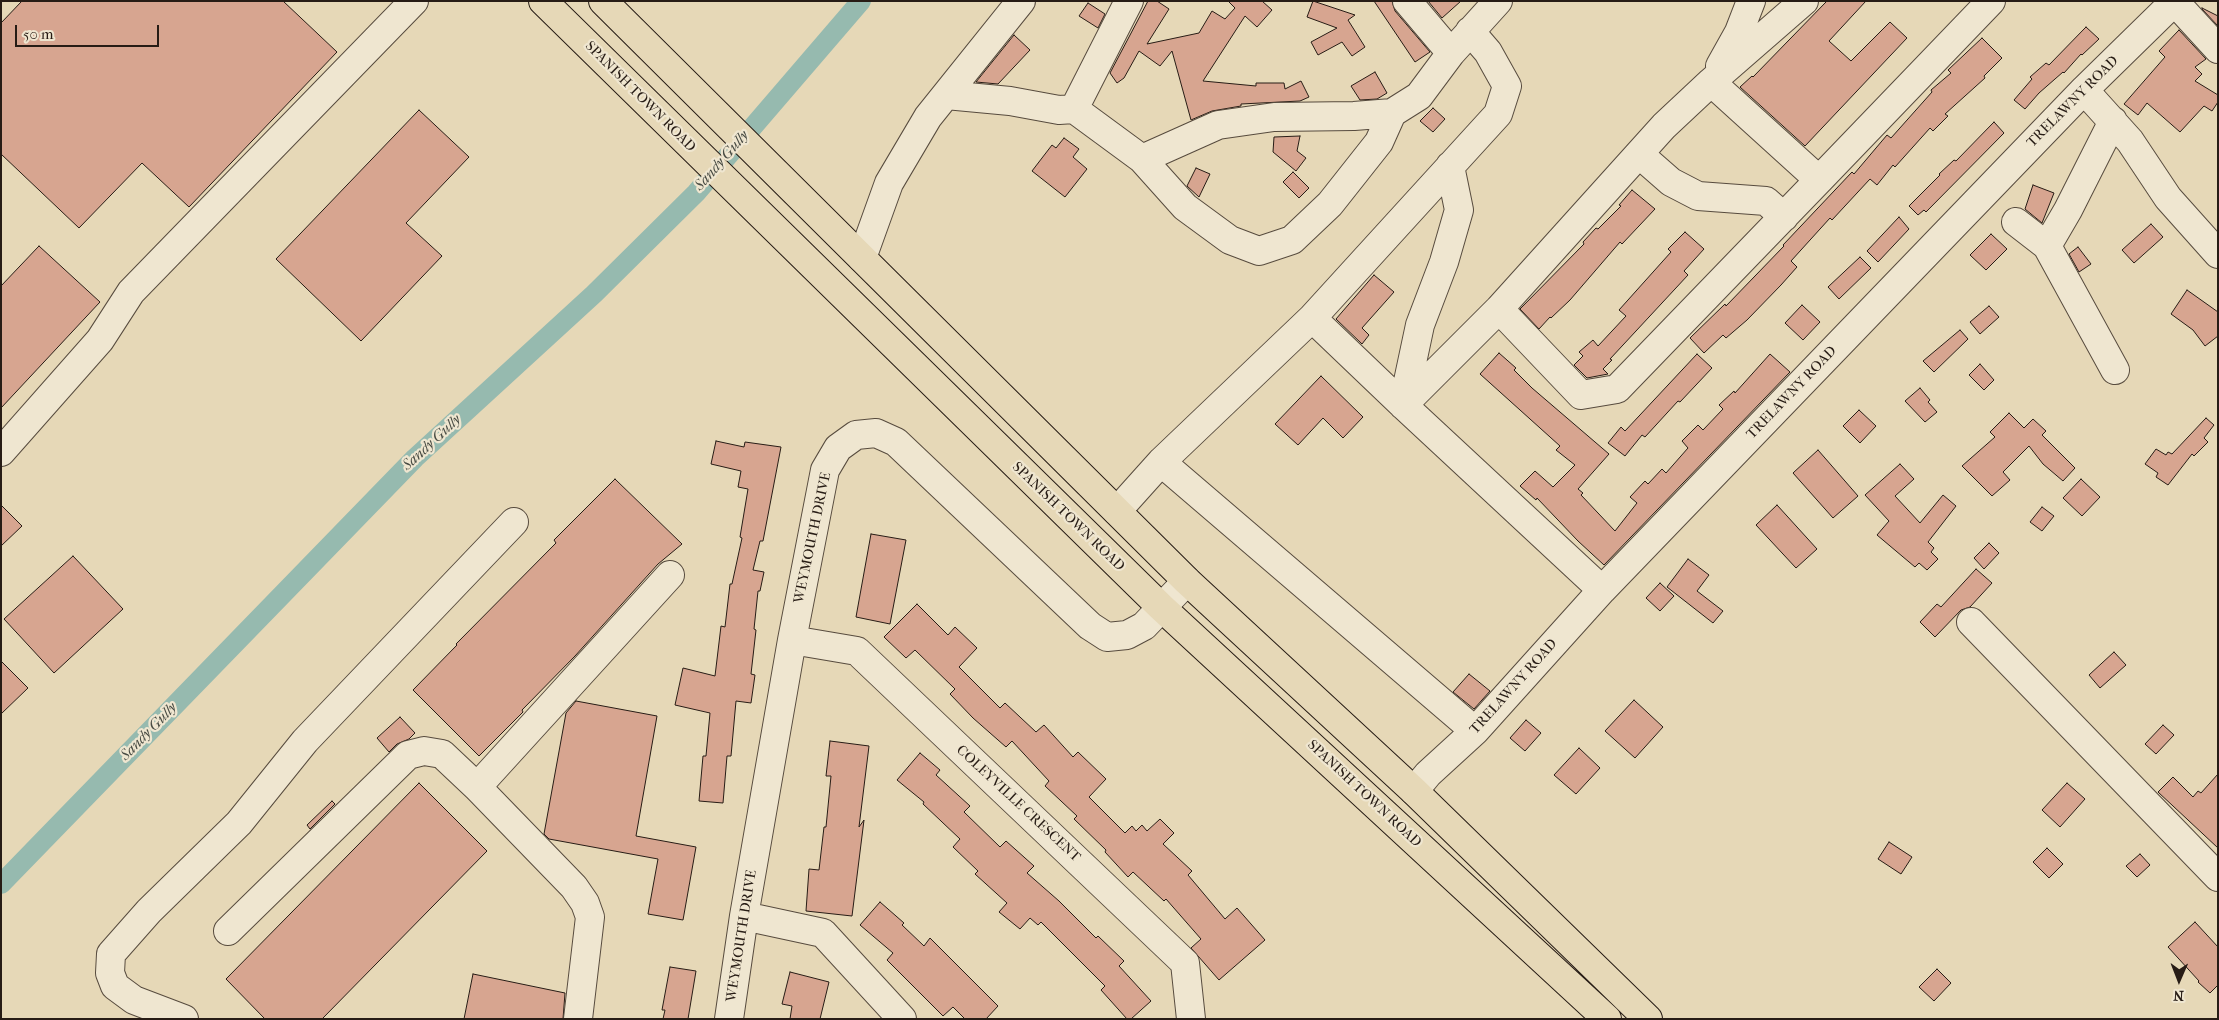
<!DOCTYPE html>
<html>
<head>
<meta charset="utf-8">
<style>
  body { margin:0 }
  #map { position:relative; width:2219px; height:1020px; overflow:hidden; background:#e6d8b7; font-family:"IM FELL French Canon",serif }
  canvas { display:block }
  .frame { position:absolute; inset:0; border:2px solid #271c15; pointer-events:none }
  .north { position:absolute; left:2154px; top:955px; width:50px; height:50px; -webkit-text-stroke:4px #efe6d0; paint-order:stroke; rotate:181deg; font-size:14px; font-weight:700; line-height:20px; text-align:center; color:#271c15 }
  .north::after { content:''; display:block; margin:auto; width:18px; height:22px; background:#271c15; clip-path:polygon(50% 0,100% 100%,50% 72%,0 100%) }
  .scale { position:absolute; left:15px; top:25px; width:144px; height:22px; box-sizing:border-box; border:2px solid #271c15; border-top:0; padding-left:6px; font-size:15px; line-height:18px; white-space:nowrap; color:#271c15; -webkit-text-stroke:4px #efe6d0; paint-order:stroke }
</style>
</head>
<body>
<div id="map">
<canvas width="2219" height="1020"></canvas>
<div class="frame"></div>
<div class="north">N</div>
<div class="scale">50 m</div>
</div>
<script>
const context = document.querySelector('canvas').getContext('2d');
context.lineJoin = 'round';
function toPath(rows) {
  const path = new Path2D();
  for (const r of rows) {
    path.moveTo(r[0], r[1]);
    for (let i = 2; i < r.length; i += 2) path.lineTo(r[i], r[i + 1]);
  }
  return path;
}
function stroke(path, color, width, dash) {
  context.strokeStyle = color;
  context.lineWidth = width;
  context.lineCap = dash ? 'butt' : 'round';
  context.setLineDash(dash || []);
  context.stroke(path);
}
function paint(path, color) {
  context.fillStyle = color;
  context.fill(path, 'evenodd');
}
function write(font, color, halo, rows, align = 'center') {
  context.font = font + ' "IM FELL French Canon",serif';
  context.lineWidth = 4.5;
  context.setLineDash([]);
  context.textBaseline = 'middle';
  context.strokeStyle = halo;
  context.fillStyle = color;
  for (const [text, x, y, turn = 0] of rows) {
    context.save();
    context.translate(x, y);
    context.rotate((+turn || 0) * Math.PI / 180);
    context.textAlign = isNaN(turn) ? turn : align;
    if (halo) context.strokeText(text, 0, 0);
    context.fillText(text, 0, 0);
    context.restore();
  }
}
stroke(toPath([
  [1,884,415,458,594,294,696,193,861,1]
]), '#96baaf', 20);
const building = toPath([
  [22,1,283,1,337,52,189,207,142,163,79,228,1,154,1,23,22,1],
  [1148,1,1157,1,1169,9,1147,44,1199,33,1212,11,1225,19,1235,8,1228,1,1262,1,1272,10,1257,27,1245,16,1203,81,1256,86,1256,83,1284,83,1285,89,1301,81,1309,97,1300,101,1241,104,1241,106,1212,111,1191,120,1172,51,1160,66,1139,51,1124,78,1117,83,1110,73,1148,1],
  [1313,1,1355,15,1348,20,1365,47,1352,56,1342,42,1318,55,1311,42,1337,28,1307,17,1313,1],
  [1374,1,1392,1,1395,11,1430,52,1415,62,1374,1],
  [1428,1,1461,1,1442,18,1428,1],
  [1827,1,1866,1,1829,41,1851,61,1890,22,1907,38,1805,146,1740,87,1752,76,1753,77,1827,1],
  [1088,3,1105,14,1098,28,1079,16,1088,3],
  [2202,8,2218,16,2218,26,2202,9,2202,8],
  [2086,27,2099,39,2082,55,2081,54,2064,73,2063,72,2039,93,2025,109,2014,100,2032,79,2030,77,2046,63,2049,65,2086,27],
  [2179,30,2206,59,2195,67,2202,74,2195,81,2218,95,2218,102,2212,111,2204,106,2180,132,2147,103,2138,115,2124,104,2165,57,2159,51,2179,30],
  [1014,35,1030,50,998,84,976,82,1014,35],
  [1982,38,2002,58,1984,76,1985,78,1945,114,1948,116,1933,131,1930,128,1895,167,1893,165,1877,185,1870,179,1832,220,1830,218,1791,261,1797,267,1781,285,1747,320,1726,338,1723,335,1704,353,1690,338,1725,304,1726,306,1784,246,1783,245,1852,172,1854,174,1887,135,1891,138,1932,92,1931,90,1951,73,1948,70,1982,38],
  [1375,72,1387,93,1377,99,1360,100,1351,86,1375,72],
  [1433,108,1445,119,1433,132,1420,121,1433,108],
  [419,110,469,157,406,223,442,256,361,341,276,259,419,110],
  [1994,122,2004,133,1926,212,1924,210,1918,215,1909,206,1940,175,1939,174,1954,160,1956,161,1994,122],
  [1300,136,1297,151,1306,158,1296,171,1273,152,1274,137,1300,136],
  [1064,138,1079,149,1073,157,1087,169,1065,197,1032,171,1052,145,1056,148,1064,138],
  [1196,168,1210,174,1199,197,1187,186,1196,168],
  [1293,172,1309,188,1299,198,1283,182,1293,172],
  [2033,185,2054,193,2042,223,2025,209,2033,185],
  [1632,190,1655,209,1622,244,1620,242,1570,300,1551,318,1550,317,1539,329,1520,309,1584,244,1583,242,1596,228,1598,229,1621,206,1619,205,1632,190],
  [1899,217,1909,229,1878,262,1867,251,1899,217],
  [2151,224,2163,237,2134,263,2122,250,2151,224],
  [1685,232,1704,249,1684,271,1688,275,1610,359,1612,360,1603,369,1608,374,1587,378,1574,365,1583,356,1579,352,1593,340,1598,346,1626,316,1619,310,1671,252,1668,249,1685,232],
  [1991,234,2007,249,1986,270,1970,255,1991,234],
  [39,246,100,302,1,408,1,286,39,246],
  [2078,247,2091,264,2079,272,2069,254,2078,247],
  [1860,257,1871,268,1839,299,1828,287,1860,257],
  [1374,275,1394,292,1362,328,1369,335,1362,344,1336,319,1374,275],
  [2187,290,2218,312,2218,336,2205,346,2193,330,2171,314,2187,290],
  [1802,305,1820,322,1803,340,1785,323,1802,305],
  [1989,306,1999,317,1980,334,1970,322,1989,306],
  [1960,330,1968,339,1934,372,1923,361,1960,330],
  [1499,353,1516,368,1514,370,1532,388,1609,454,1578,489,1583,493,1581,495,1615,531,1637,503,1630,497,1645,481,1648,484,1662,469,1666,473,1688,448,1682,441,1698,425,1703,430,1723,409,1719,405,1734,391,1735,393,1770,354,1790,372,1604,565,1578,541,1537,498,1536,500,1520,486,1535,471,1553,487,1575,465,1556,450,1560,446,1480,374,1499,353],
  [1697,354,1712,368,1680,402,1678,401,1645,437,1642,435,1625,456,1608,443,1621,427,1625,431,1697,354],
  [1980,364,1994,380,1984,390,1969,375,1980,364],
  [1321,376,1363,417,1343,438,1323,418,1298,445,1275,424,1321,376],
  [1920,388,1930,400,1928,402,1937,412,1925,422,1905,401,1920,388],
  [1859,410,1876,426,1860,443,1843,426,1859,410],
  [2009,413,2024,428,2033,419,2046,431,2042,435,2075,468,2063,481,2043,464,2029,446,2003,472,2010,480,1992,496,1962,466,1995,437,1990,432,2009,413],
  [2206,418,2214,425,2204,438,2208,442,2194,456,2192,454,2168,485,2156,477,2158,473,2145,464,2156,449,2166,455,2168,452,2172,454,2206,418],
  [716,441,744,447,745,442,781,447,763,541,760,541,753,570,764,572,760,591,758,591,754,629,756,630,751,674,755,675,751,703,736,701,731,756,727,756,723,803,699,801,703,756,706,756,710,713,675,705,683,668,715,676,721,626,725,627,730,584,732,584,742,538,740,537,748,489,738,487,741,471,711,464,716,441],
  [1818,450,1858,496,1833,518,1793,473,1818,450],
  [1900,464,1914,479,1895,496,1920,523,1943,495,1956,506,1928,542,1934,548,1931,552,1938,559,1927,570,1919,563,1915,567,1877,535,1889,521,1865,495,1900,464],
  [615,479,682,544,658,564,575,656,522,710,523,712,479,756,413,690,457,645,456,644,556,543,554,540,615,479],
  [2081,479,2100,497,2082,516,2063,498,2081,479],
  [1,505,22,526,1,546,1,505],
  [1777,505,1817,549,1796,568,1756,525,1777,505],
  [2042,507,2054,516,2042,531,2030,522,2042,507],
  [871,534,906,540,890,624,856,617,871,534],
  [1989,543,1999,553,1984,569,1974,558,1989,543],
  [73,556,123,609,54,673,4,619,73,556],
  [1688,559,1709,575,1697,591,1723,611,1713,623,1667,587,1688,559],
  [1976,569,1992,583,1970,607,1961,610,1935,637,1920,622,1937,604,1941,607,1976,569],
  [1660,583,1674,596,1660,611,1646,598,1660,583],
  [917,604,948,635,955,627,977,648,959,667,1000,708,1005,703,1036,732,1044,725,1073,757,1078,752,1106,779,1089,797,1125,833,1132,826,1136,831,1142,825,1147,831,1160,819,1174,833,1163,844,1192,871,1188,875,1225,919,1237,908,1265,940,1219,980,1191,948,1201,939,1166,899,1164,901,1133,872,1128,877,1105,852,1106,850,1074,819,1077,816,1045,786,1049,781,1012,741,1006,747,973,718,950,694,955,689,915,650,906,658,884,637,917,604],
  [2114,652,2126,665,2100,688,2089,675,2114,652],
  [1,661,28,688,1,714,1,661],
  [1469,674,1490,691,1474,709,1453,692,1469,674],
  [1634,700,1663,727,1635,758,1605,731,1634,700],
  [576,701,657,716,636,836,696,847,683,920,648,914,658,859,549,839,544,834,566,713,576,701],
  [400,717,415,733,409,739,397,744,389,752,377,738,400,717],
  [1526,720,1541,733,1525,751,1510,738,1526,720],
  [2163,725,2174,735,2156,754,2145,744,2163,725],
  [830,741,869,746,859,827,864,820,852,916,806,911,809,869,819,870,824,827,826,827,831,776,826,776,830,741],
  [1579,748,1600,768,1576,794,1554,775,1579,748],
  [920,753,940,770,936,775,970,806,964,812,1000,847,1006,841,1034,866,1027,873,1059,901,1096,938,1098,936,1124,961,1119,966,1151,1001,1131,1019,1127,1019,1101,990,1105,986,1041,922,1038,925,1030,918,1020,929,999,912,1007,903,975,874,978,871,953,847,960,839,923,804,924,802,897,780,920,753],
  [2218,774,2218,848,2158,792,2173,777,2193,797,2198,791,2201,793,2218,774],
  [419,783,487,851,322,1019,265,1019,226,979,419,783],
  [2067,783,2085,799,2060,827,2042,810,2067,783],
  [332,801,335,804,310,829,307,825,332,801],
  [1889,842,1912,857,1901,874,1878,859,1889,842],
  [2047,848,2063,864,2049,878,2033,862,2047,848],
  [2140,854,2150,865,2137,877,2126,866,2140,854],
  [880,902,904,923,902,925,924,946,930,938,998,1006,986,1019,965,1019,953,1007,943,1016,887,960,893,953,860,925,880,902],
  [2195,922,2218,947,2218,985,2210,993,2198,982,2199,981,2168,947,2195,922],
  [670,967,696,971,688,1019,663,1019,665,1010,662,1010,670,967],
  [1937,969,1951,983,1934,1001,1919,987,1937,969],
  [790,972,829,982,820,1019,790,1019,792,1006,782,1004,790,972],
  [473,974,565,993,563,1019,464,1019,473,974]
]);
paint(building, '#d7a590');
stroke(building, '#271c15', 1);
const minor = toPath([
  [1407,1,1451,53],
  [2175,2,2218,49],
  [1720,66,1739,32,1751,1],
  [1711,82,1804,1],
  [2084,90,2130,141,2168,198,2218,254],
  [946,95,1010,101,1059,110,1074,109,1142,159,1185,207,1230,240,1259,251,1292,240,1330,204,1379,142,1392,113],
  [1074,109,1129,1],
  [2113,121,2068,210,2047,246,2115,370],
  [1639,154,1671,182,1698,196,1766,201,1784,217],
  [1142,159,1218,125,1274,117,1354,116,1392,113,1419,96,1451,53,1498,1],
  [2016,222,2047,246],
  [862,258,889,183,928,117,1021,1],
  [1499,309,1581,395,1617,389,1819,180],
  [1312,318,1403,405,1602,590],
  [1403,405,1499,309,1664,126,1711,82,1819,180,1991,1],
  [1403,405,1420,325,1444,262,1459,210,1450,166],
  [1,452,100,340,131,292,414,1],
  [1161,462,1475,731],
  [1117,511,1161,462,1312,318,1498,114,1507,86,1488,52,1470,31],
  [1971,622,2218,877],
  [792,640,857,651,1185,963,1191,1019],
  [477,787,670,575],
  [1414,791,1428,774,1475,731,1602,590,2084,90,2175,1],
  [744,916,823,933,902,1019],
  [228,931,408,755,424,751,442,754,477,787,574,887,585,903,590,917,578,1019],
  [184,1019,134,1000,115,986,110,973,111,954,149,911,239,823,305,741,514,522],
  [729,1019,744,916,792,640,825,470,838,448,856,435,876,433,896,442,1090,626,1107,637,1127,635,1144,626,1187,581]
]);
const highway = toPath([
  [543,1,1161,607,1607,1019],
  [603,1,1187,581,1414,791,1648,1019]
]);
stroke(minor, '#574b3e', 30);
stroke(highway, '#271c15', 30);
stroke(minor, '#efe6d0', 28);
stroke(highway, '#e6d8b7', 28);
write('14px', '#271c15', '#efe6d0', [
  ["SPANISH TOWN ROAD",640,97,45],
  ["TRELAWNY ROAD",2073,102,-45],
  ["TRELAWNY ROAD",1792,393,-46],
  ["SPANISH TOWN ROAD",1068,517,44],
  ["WEYMOUTH DRIVE",813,538,-78],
  ["TRELAWNY ROAD",1514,687,-48],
  ["SPANISH TOWN ROAD",1364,794,43],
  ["COLEYVILLE CRESCENT",1018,804,43],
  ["WEYMOUTH DRIVE",742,936,-81]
]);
write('italic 15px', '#484b43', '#efe6d0', [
  ["Sandy Gully",722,161,-49],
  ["Sandy Gully",432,443,-43],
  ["Sandy Gully",149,732,-46]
]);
</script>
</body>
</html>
